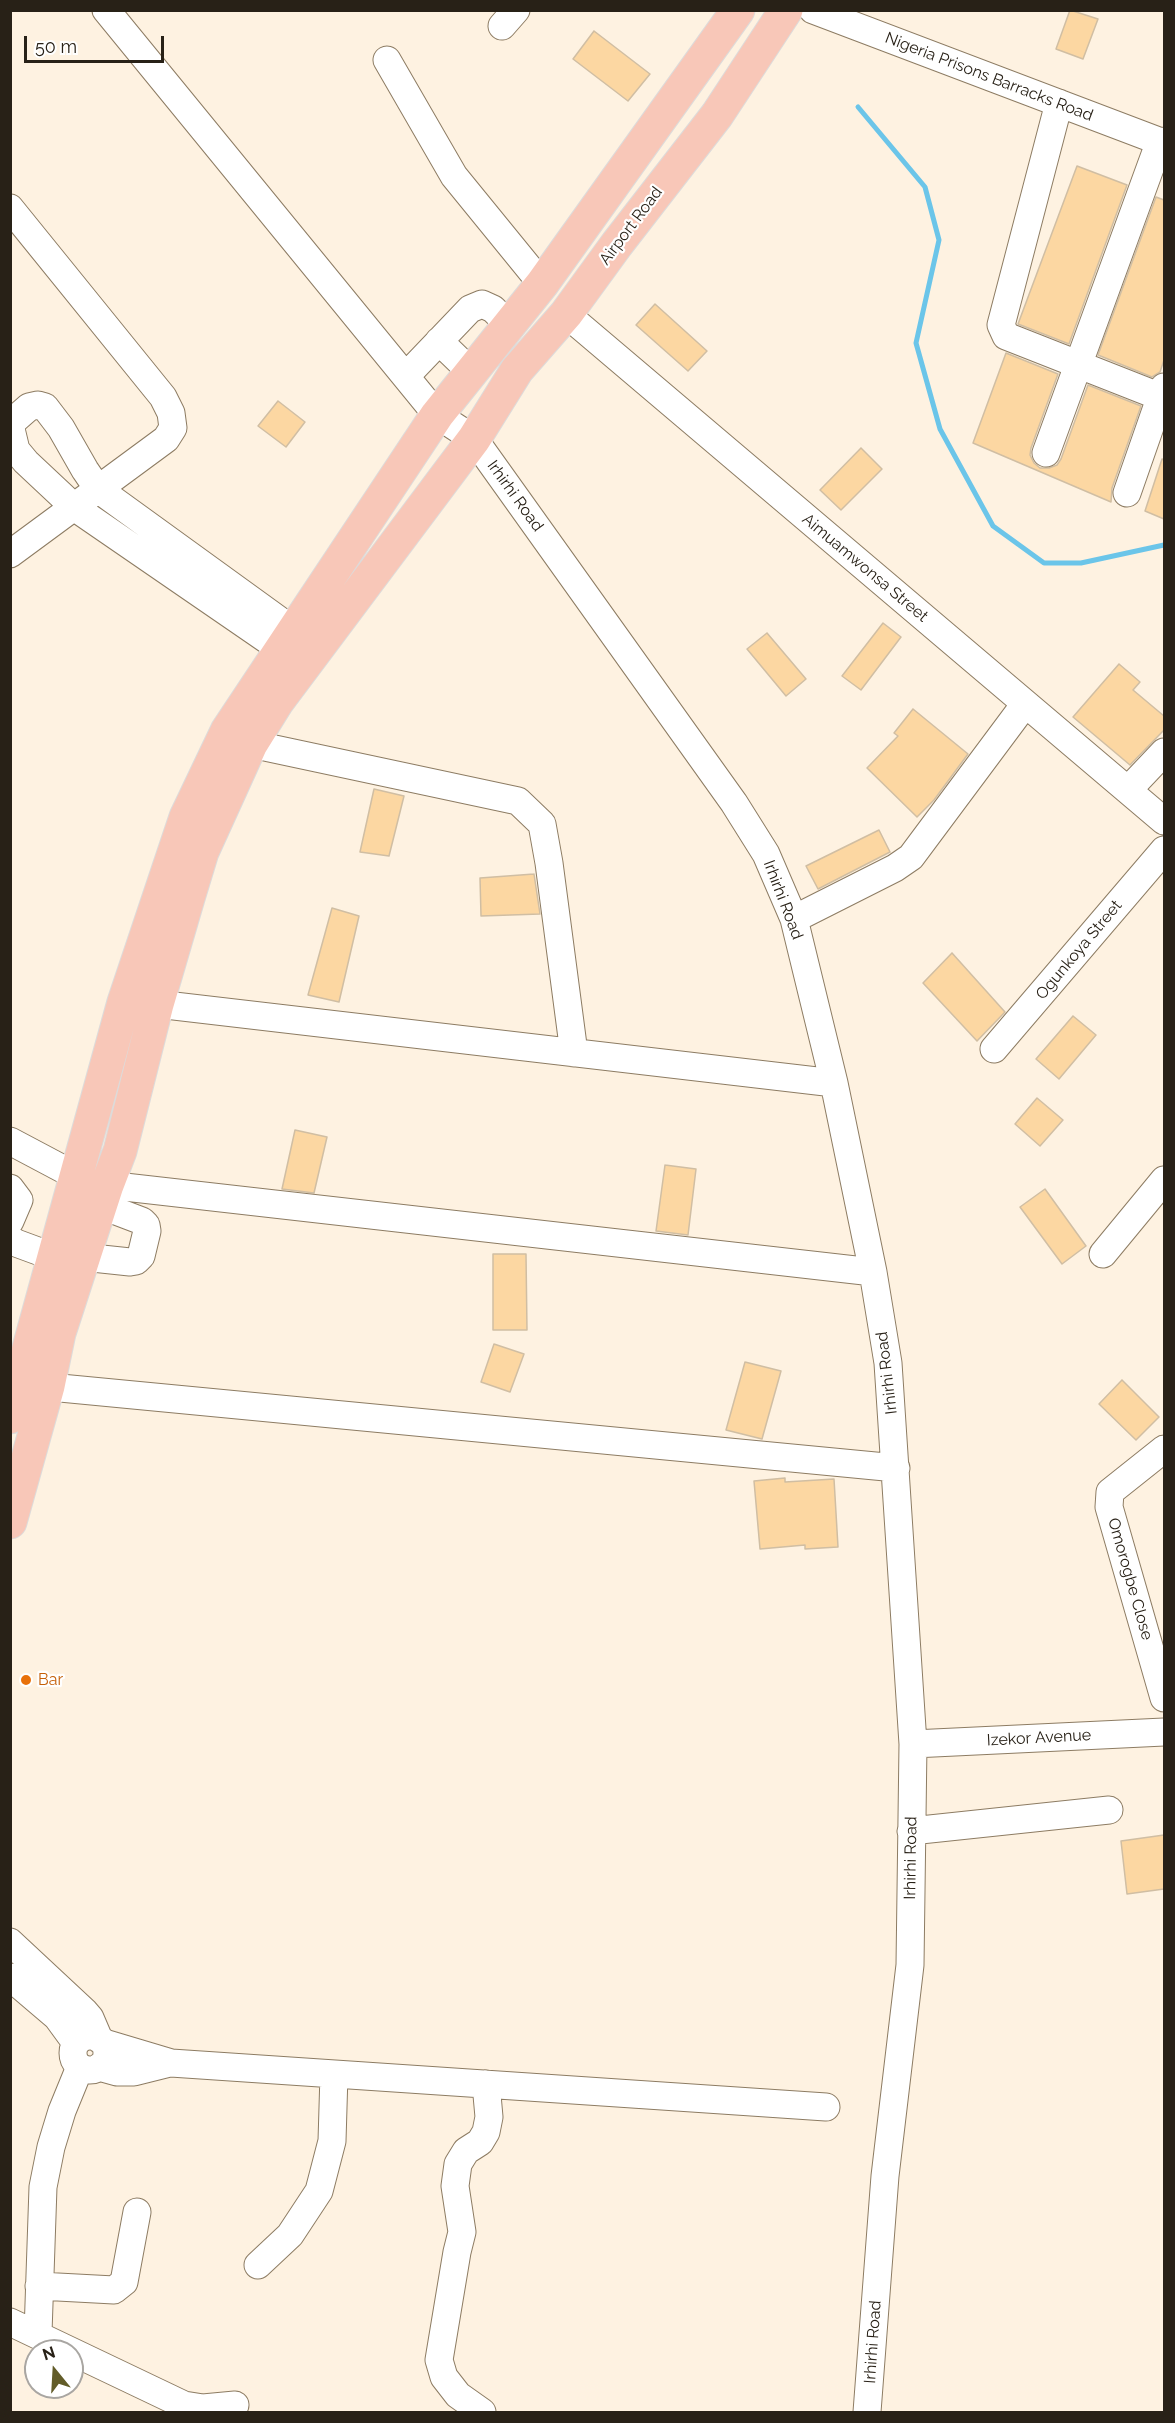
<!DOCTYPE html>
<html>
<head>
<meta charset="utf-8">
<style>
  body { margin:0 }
  #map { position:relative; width:1175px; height:2423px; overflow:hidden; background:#fef2e1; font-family:Raleway,sans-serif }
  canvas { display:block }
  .frame { position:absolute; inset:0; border:12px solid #282117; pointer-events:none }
  .north { position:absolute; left:24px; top:2339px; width:60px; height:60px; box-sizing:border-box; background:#fff; border:2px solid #a9a6a2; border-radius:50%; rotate:342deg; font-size:16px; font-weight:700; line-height:24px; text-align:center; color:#282117 }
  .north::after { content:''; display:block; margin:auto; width:21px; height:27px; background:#625c29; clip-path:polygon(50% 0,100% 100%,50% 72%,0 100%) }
  .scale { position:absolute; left:24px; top:36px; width:140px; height:27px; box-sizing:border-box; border:3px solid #282117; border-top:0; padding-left:8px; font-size:18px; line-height:21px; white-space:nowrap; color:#282117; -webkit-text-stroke:4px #fff; paint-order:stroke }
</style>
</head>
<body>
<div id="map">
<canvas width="1175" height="2423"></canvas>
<div class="frame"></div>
<div class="north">N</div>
<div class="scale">50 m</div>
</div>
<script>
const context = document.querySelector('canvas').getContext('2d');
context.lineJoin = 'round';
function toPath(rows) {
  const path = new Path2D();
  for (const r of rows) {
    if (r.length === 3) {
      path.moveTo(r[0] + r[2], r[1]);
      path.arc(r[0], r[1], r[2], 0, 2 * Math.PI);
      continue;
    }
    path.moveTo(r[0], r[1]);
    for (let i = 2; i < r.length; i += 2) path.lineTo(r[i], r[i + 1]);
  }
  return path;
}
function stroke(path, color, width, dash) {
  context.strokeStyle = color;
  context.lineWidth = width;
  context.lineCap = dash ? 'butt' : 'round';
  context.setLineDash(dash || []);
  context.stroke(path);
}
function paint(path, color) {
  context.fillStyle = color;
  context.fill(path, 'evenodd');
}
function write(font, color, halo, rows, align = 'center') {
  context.font = font + ' Raleway,sans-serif';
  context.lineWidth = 4.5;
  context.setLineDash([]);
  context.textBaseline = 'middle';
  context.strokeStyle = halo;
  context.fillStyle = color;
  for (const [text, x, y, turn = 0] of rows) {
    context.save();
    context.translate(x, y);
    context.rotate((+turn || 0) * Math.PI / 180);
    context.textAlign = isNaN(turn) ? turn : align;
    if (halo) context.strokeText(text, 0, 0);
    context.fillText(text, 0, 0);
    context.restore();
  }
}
stroke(toPath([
  [858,107,925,187,939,240,916,343,940,429,993,526,1044,563,1081,563,1164,545]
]), '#6bc5e9', 5);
const building = toPath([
  [1070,10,1098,19,1083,59,1056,49,1070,10],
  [594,31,650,74,628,101,573,59,594,31],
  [1077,166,1127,185,1069,344,1018,324,1077,166],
  [1156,197,1164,200,1164,360,1160,372,1152,377,1098,355,1156,197],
  [655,304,707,351,688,371,636,325,655,304],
  [1006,353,1058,374,1031,448,1030,455,1034,463,1040,468,1049,468,1057,465,1061,459,1088,385,1141,406,1112,488,1111,502,973,443,1006,353],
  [278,401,305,422,286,447,258,426,278,401],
  [861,448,882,469,841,510,820,490,861,448],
  [1162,459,1164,460,1164,519,1145,511,1162,459],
  [883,623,901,637,861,690,842,676,883,623],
  [767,633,806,679,786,696,747,649,767,633],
  [1119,664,1140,682,1133,690,1164,716,1164,730,1130,765,1073,717,1119,664],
  [913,709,968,754,934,800,917,817,867,768,898,736,894,733,913,709],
  [374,789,404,796,389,856,360,852,374,789],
  [879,830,890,852,818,889,806,866,879,830],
  [534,874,540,914,481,916,480,878,534,874],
  [332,908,359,916,339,1002,308,995,332,908],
  [952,953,1005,1012,977,1041,923,983,952,953],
  [1073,1016,1096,1035,1059,1079,1036,1059,1073,1016],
  [1037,1098,1063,1120,1040,1146,1015,1124,1037,1098],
  [295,1130,327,1137,314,1193,282,1189,295,1130],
  [665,1165,696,1169,688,1235,656,1231,665,1165],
  [1045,1189,1086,1246,1062,1264,1020,1207,1045,1189],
  [493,1254,526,1254,527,1330,493,1330,493,1254],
  [494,1344,524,1354,510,1392,481,1382,494,1344],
  [745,1362,781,1371,762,1439,726,1430,745,1362],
  [1122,1380,1159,1417,1136,1440,1099,1404,1122,1380],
  [785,1478,785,1482,834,1479,838,1547,805,1549,805,1545,760,1549,754,1481,785,1478],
  [1164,1835,1164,1889,1127,1894,1121,1841,1164,1835]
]);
paint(building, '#fcd7a2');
stroke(building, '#d0bea3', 1.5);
const minor = toPath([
  [106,10,437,415,474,439,734,803,766,854,794,919,834,1083,873,1272,888,1363,913,1744,910,1965,885,2176,867,2412],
  [813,10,1164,143],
  [502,26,516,10],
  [387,60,454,176,542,284],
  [1059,103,1001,325,1006,336,1161,397],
  [10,208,163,397,171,413,173,428,166,439,10,554],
  [566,314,1164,821],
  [439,341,471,372],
  [406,376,470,309,482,304,493,309,509,325],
  [1046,453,1160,141],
  [1127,493,1164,387],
  [282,650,74,507,26,462,16,450,11,429,13,421,29,407,38,405,45,407,61,428,85,470,98,489,294,631],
  [251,744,518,801,542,824,549,863,574,1053],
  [1128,790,1164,752],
  [794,919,895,868,911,857,1025,704],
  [157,1004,834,1083],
  [994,1049,1164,850],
  [10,1141,76,1176],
  [107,1185,873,1272],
  [10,1188,19,1200,10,1221],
  [10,1239,16,1243,54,1257],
  [1103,1254,1164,1180],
  [83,1257,130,1262,136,1261,141,1256,147,1231,146,1225,142,1221,100,1205],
  [29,1385,896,1468],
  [1164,1449,1110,1492,1109,1507,1164,1698],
  [913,1744,1164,1732],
  [911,1831,1109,1810],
  [10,1942,84,2011,90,2018,99,2039],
  [10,1977,57,2017,76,2043],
  [90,2053,17],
  [104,2043,171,2063,826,2107],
  [99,2067,117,2072,134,2072,170,2063],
  [258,2265,290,2235,319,2191,332,2141,334,2074],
  [39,2286,114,2290,124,2282,137,2212],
  [10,2322,184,2405,203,2408,235,2405],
  [38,2333,43,2187,51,2147,62,2111,80,2067],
  [482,2412,458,2395,444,2377,439,2360,457,2252,462,2232,455,2186,458,2164,466,2151,480,2142,486,2132,489,2117,486,2084]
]);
const major = toPath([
  [10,1417,124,1002,186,817,227,731,437,415,542,284,738,10],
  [10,1522,48,1386,59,1333,107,1185,120,1151,157,1004,188,898,202,852,251,744,277,702,474,439,517,370,566,314,617,244,717,115,786,10]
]);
stroke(minor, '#8d7c63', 29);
stroke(major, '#dddbda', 35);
stroke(minor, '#fff', 27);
stroke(major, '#f8c7b8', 33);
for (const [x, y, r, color] of [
  [26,1680,6,"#e8710a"]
]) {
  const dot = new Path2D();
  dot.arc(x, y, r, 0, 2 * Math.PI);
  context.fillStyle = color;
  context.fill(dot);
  stroke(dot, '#fff', 2);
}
write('16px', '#282117', '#fff', [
  ["Nigeria Prisons Barracks Road",989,77,21],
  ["Airport Road",631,226,-53],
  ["Irhirhi Road",515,496,54],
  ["Aimuamwonsa Street",865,568,40],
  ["Irhirhi Road",783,900,69],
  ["Ogunkoya Street",1079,950,-50],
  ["Irhirhi Road",887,1373,-97],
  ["Omorogbe Close",1130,1579,74],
  ["Izekor Avenue",1039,1738,-3],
  ["Irhirhi Road",911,1858,-89],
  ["Irhirhi Road",873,2342,-86]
]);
write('16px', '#c56008', '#fff', [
  ["Bar",38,1680]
], 'left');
</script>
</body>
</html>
